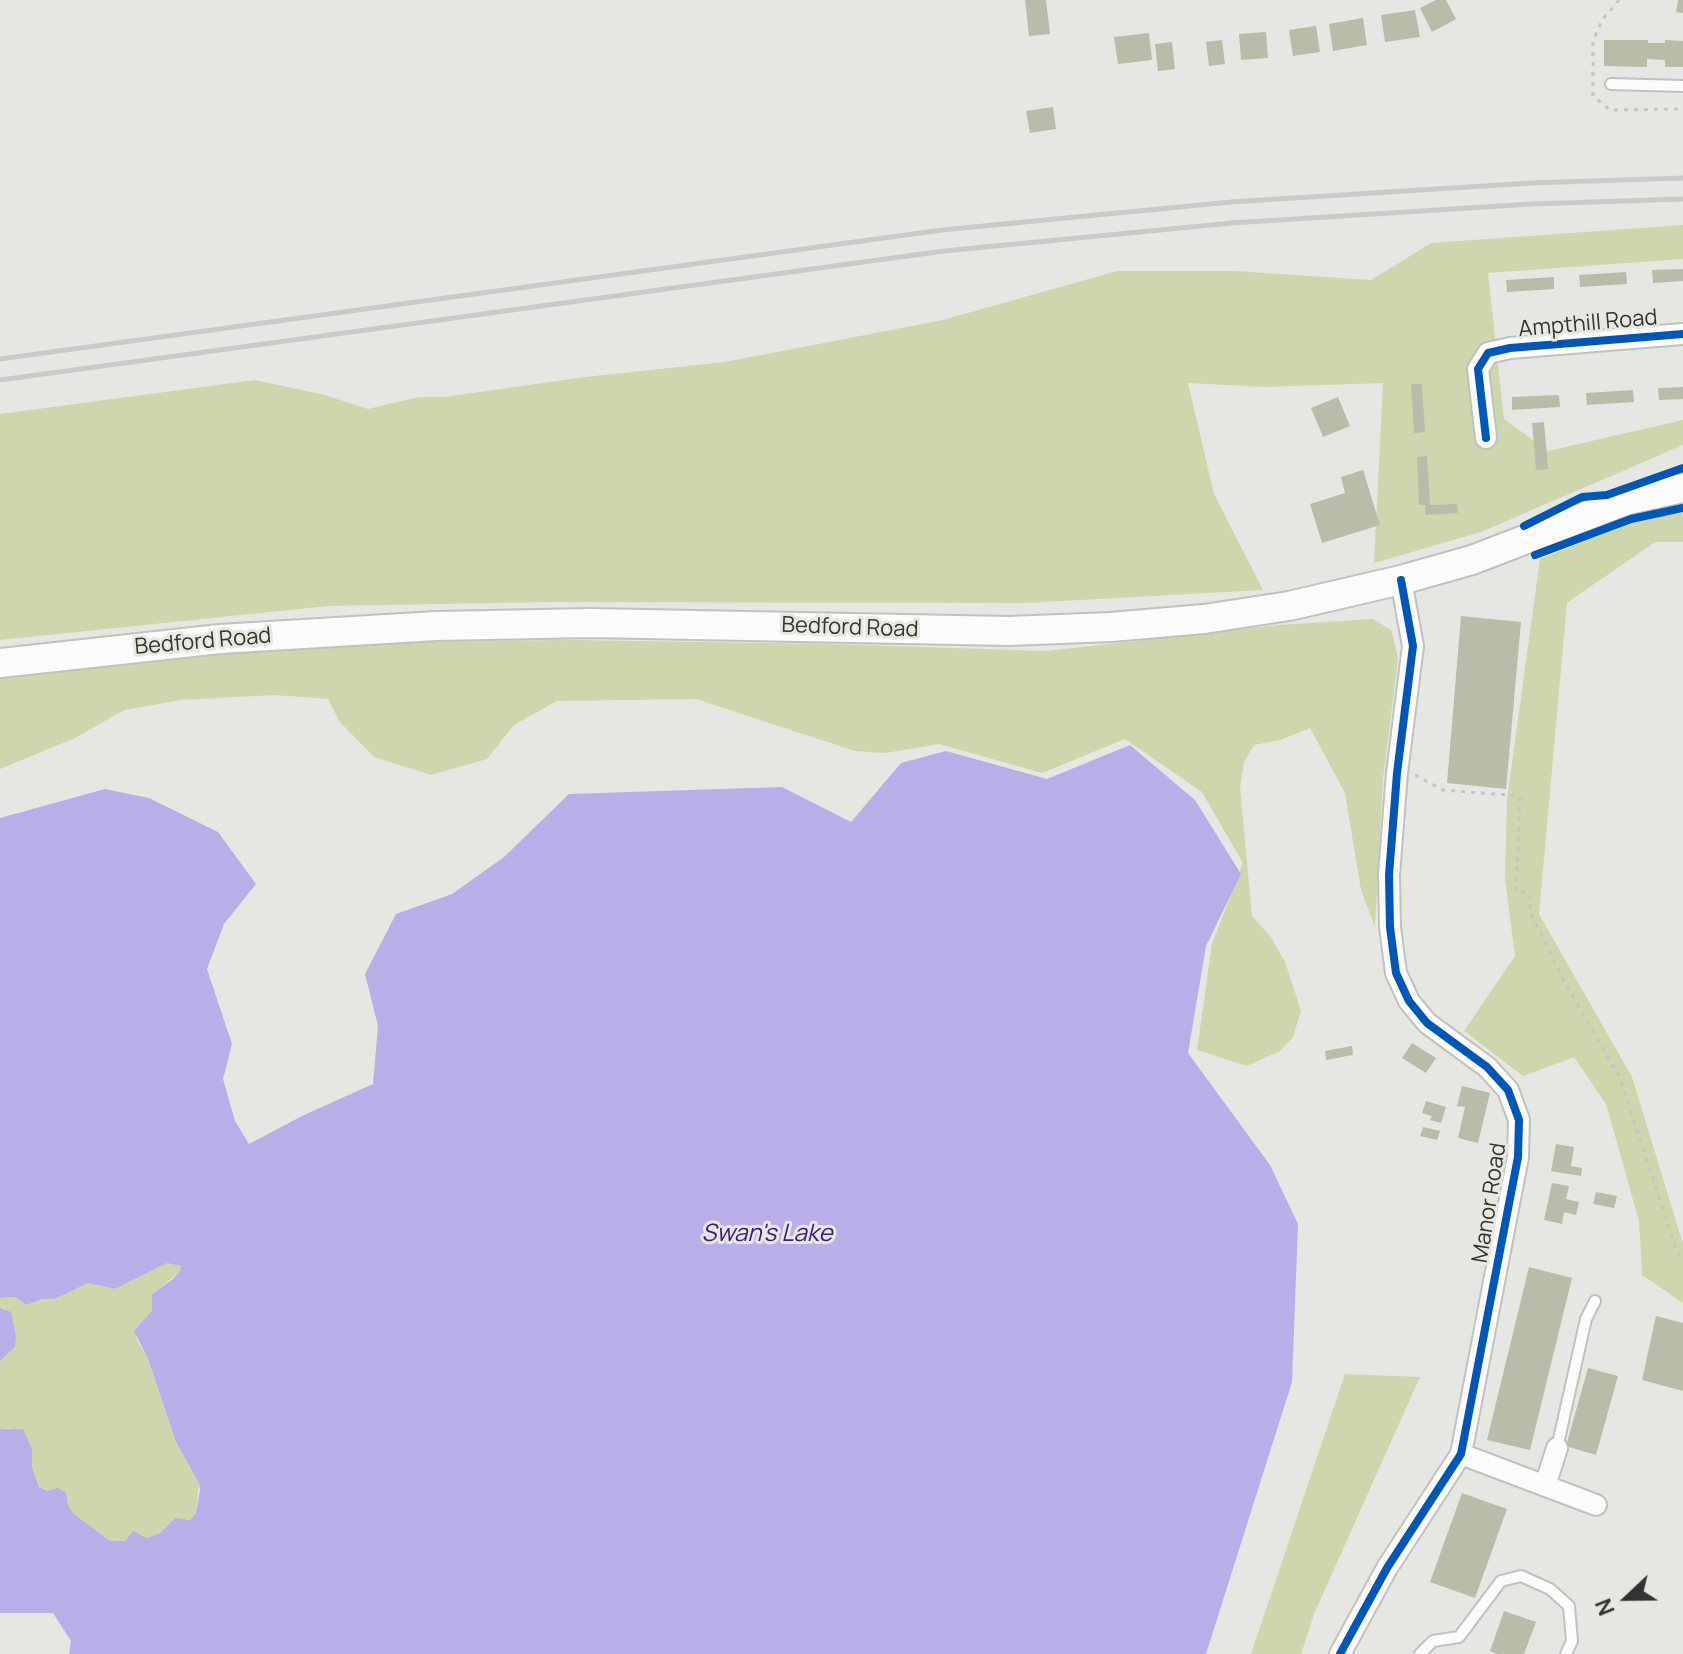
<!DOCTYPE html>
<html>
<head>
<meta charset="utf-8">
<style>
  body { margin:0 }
  #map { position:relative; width:1683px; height:1654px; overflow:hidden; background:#e6e7e3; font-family:Manrope,sans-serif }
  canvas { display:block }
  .north { position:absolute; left:1587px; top:1558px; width:80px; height:80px; -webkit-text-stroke:6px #e7e9e1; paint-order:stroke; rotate:248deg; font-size:22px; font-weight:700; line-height:32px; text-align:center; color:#333431 }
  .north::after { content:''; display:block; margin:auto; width:28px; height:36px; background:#333431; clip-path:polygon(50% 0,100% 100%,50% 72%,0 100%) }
</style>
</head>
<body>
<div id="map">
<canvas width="1683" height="1654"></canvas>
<div class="north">N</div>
</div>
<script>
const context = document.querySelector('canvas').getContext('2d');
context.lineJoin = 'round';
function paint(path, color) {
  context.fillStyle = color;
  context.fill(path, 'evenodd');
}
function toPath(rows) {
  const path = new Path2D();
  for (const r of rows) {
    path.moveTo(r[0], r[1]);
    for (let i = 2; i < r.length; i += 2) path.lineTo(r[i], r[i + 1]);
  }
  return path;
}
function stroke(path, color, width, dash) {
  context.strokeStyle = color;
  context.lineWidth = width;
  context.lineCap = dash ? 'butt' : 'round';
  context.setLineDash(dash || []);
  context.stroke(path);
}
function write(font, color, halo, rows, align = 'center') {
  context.font = font + ' Manrope,sans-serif';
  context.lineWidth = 6;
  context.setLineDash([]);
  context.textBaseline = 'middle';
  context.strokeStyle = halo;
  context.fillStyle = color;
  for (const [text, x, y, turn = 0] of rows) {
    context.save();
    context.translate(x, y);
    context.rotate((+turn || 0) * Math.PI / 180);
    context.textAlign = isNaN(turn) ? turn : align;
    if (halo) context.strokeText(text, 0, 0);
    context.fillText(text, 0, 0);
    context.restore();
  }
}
paint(toPath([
  [1683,225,1683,259,1488,273,1504,419,1548,451,1683,420,1683,445,1481,532,1374,563,1383,383,1264,387,1188,383,1214,494,1263,590,1025,603,551,602,328,606,0,640,0,414,255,380,325,395,368,409,419,397,444,397,585,377,725,362,943,320,1117,271,1235,271,1371,280,1431,243],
  [1683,513,1683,542,1655,542,1567,603,1539,914,1632,1077,1683,1244,1683,1303,1642,1275,1639,1221,1606,1104,1574,1057,1523,1076,1464,1031,1515,956,1505,879,1507,799,1540,559,1642,518],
  [1373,619,1392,631,1398,659,1383,779,1375,927,1361,890,1345,793,1310,728,1280,740,1254,745,1244,762,1240,788,1252,916,1271,937,1285,962,1301,1011,1293,1037,1280,1051,1247,1066,1197,1050,1212,944,1243,863,1202,792,1125,739,1042,773,939,744,885,753,855,751,696,699,557,701,514,725,487,759,431,775,374,757,339,721,328,699,275,695,181,700,124,710,75,738,0,769,0,675,69,665,327,643,571,640,830,644,1046,651,1279,625],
  [168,1262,181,1266,181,1271,152,1294,152,1311,136,1338,148,1359,176,1442,199,1483,196,1513,190,1520,175,1518,160,1533,147,1538,133,1531,125,1541,110,1541,74,1514,68,1505,39,1487,32,1467,32,1449,11,1428,0,1429,0,1361,15,1347,5,1309,0,1308,0,1298,16,1297,26,1305,43,1299,55,1299,88,1283,115,1289],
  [1345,1374,1420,1377,1314,1614,1301,1654,1251,1654]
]), '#ced6ad');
paint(toPath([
  [1130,745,1195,800,1241,874,1206,946,1188,1053,1270,1165,1298,1224,1292,1382,1206,1654,69,1654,71,1641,53,1613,0,1613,0,1429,23,1429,32,1449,32,1467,39,1487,47,1491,58,1488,66,1493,68,1505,74,1514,110,1541,125,1541,133,1531,147,1538,160,1533,175,1518,190,1520,196,1513,200,1490,199,1483,176,1442,148,1359,134,1331,152,1311,152,1294,173,1279,180,1271,181,1266,167,1263,115,1289,88,1283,55,1299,43,1299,26,1305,16,1297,0,1298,0,818,105,789,149,798,218,832,256,884,224,924,207,969,232,1044,223,1079,235,1121,249,1144,302,1116,373,1084,378,1026,365,974,396,914,452,894,504,857,569,794,782,787,851,822,901,763,946,751,1047,779],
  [0,1308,11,1312,16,1336,15,1347,0,1361]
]), '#baaee9');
paint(toPath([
  [1025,0,1046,0,1050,34,1029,36],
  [1436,0,1446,0,1456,19,1432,32,1420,8],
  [1678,0,1683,0,1683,13,1676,12],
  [1415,10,1420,37,1385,42,1381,15],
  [1363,18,1367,45,1333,51,1329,24],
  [1316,26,1320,52,1293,56,1289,30],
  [1266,32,1268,58,1241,60,1239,34],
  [1149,33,1152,60,1118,64,1114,37],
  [1222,40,1225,64,1209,66,1206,42],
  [1604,40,1648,40,1648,43,1665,43,1665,40,1683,41,1683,67,1665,67,1665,60,1647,59,1647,67,1604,66],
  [1172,42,1175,69,1158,71,1155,44],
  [1053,107,1056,129,1030,133,1026,111],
  [1683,269,1683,281,1653,283,1652,270],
  [1626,272,1627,284,1580,287,1579,275],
  [1554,277,1554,289,1507,292,1506,280],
  [1411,384,1422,384,1425,432,1414,433],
  [1683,387,1683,399,1659,400,1658,388],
  [1633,390,1634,402,1587,405,1586,393],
  [1559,395,1560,407,1512,410,1512,397],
  [1338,397,1350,426,1323,437,1311,408],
  [1544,422,1548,469,1536,470,1532,423],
  [1427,456,1430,505,1457,504,1458,513,1425,515,1425,505,1419,505,1417,457],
  [1363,470,1380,525,1322,543,1310,504,1345,493,1341,477],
  [1461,616,1521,622,1506,789,1447,783],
  [1412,1043,1436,1058,1426,1073,1402,1058],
  [1352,1046,1353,1055,1326,1060,1325,1051],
  [1462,1086,1490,1093,1478,1143,1458,1138,1465,1107,1457,1106],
  [1426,1101,1446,1107,1441,1123,1430,1120,1432,1116,1422,1113],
  [1423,1127,1440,1131,1437,1140,1420,1136],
  [1556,1144,1574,1147,1571,1166,1582,1168,1581,1176,1551,1171],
  [1552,1183,1569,1186,1566,1199,1579,1202,1576,1215,1564,1212,1562,1224,1544,1220],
  [1596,1192,1617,1196,1614,1208,1593,1204],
  [1529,1267,1572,1278,1530,1450,1487,1440],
  [1656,1316,1683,1323,1683,1391,1642,1380],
  [1588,1368,1618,1376,1596,1455,1566,1446],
  [1462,1493,1507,1509,1475,1598,1430,1582],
  [1504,1611,1536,1622,1524,1654,1498,1654,1490,1651]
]), '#b9bca8');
const lane = toPath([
  [1611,84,1683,86],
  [1557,1448,1586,1319,1595,1301],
  [1420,1654,1433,1641,1459,1637,1501,1581,1521,1576,1550,1589,1569,1606,1572,1641,1566,1654]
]);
const street = toPath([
  [1486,438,1478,369,1488,353,1510,348,1683,334],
  [1461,1454,1596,1505],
  [1545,1486,1557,1448],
  [1340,1654,1387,1568,1461,1454,1518,1157,1519,1120,1508,1090,1487,1067,1427,1023,1409,1001,1396,973,1390,927,1389,875,1397,773,1413,646,1401,580]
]);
const secondary = toPath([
  [0,663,220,639,436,626,591,623,1009,631,1111,627,1204,619,1289,606,1401,580,1472,560,1628,500,1683,488]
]);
stroke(lane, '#c1c1be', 14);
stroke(street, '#c1c1be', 24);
stroke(secondary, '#c1c1be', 32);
stroke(toPath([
  [1619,0,1602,20,1593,41,1593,96,1610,110,1683,109],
  [1415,775,1443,790,1520,796,1516,892,1528,892,1531,914,1564,981,1620,1078,1677,1252,1683,1258]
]), '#c4c5c4', 3, [4, 6]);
stroke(lane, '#fbfbfb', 10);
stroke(street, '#fbfbfb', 20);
stroke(secondary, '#fbfbfb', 28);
stroke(toPath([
  [0,359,942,230,1231,202,1531,183,1683,178],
  [0,380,944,251,1232,223,1532,204,1683,199]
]), '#cacaca', 5);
stroke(toPath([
  [1486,438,1478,369,1488,353,1510,348,1683,334],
  [1524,526,1582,497,1607,495,1683,468],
  [1535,555,1631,519,1683,508],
  [1340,1654,1387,1568,1461,1454,1518,1157,1519,1120,1508,1090,1487,1067,1427,1023,1409,1001,1396,973,1390,927,1389,875,1397,773,1413,646,1401,580]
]), '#0057b8', 8);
write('22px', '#333431', '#e7e9e1', [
  ["Ampthill Road",1588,324,-5],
  ["Bedford Road",850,628,2],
  ["Bedford Road",203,642,-5],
  ["Manor Road",1490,1203,-81]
]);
write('italic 24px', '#3e1c7e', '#e7e9e1', [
  ["Swan's Lake",767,1234]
]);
</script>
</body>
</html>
